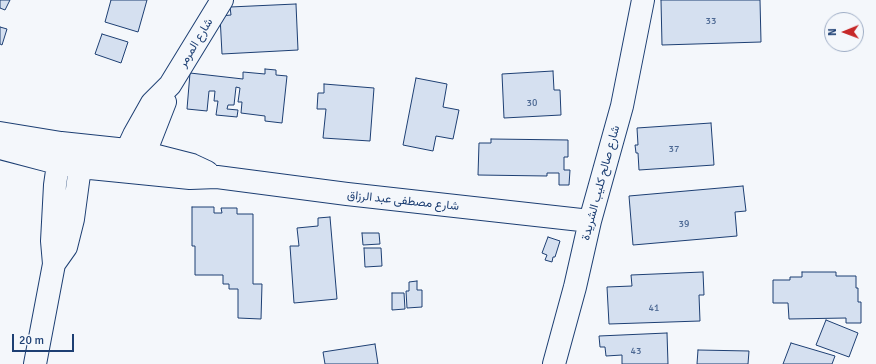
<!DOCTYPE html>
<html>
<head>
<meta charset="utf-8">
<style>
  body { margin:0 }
  #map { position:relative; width:876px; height:364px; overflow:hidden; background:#f4f7fb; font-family:Signika,sans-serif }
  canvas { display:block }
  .north { position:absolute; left:824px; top:12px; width:40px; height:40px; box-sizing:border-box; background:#f4f7fb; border:1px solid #9eadc5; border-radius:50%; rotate:269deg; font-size:11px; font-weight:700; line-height:16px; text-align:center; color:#1d3f73 }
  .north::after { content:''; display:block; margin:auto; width:14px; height:18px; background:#c62828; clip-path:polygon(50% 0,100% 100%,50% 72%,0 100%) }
  .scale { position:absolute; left:12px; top:334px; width:62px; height:18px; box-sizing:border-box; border:2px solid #1d3f73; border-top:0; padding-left:5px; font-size:12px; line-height:14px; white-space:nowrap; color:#1d3f73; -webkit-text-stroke:3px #f4f7fb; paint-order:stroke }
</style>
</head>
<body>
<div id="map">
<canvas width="876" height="364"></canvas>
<div class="north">N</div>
<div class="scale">20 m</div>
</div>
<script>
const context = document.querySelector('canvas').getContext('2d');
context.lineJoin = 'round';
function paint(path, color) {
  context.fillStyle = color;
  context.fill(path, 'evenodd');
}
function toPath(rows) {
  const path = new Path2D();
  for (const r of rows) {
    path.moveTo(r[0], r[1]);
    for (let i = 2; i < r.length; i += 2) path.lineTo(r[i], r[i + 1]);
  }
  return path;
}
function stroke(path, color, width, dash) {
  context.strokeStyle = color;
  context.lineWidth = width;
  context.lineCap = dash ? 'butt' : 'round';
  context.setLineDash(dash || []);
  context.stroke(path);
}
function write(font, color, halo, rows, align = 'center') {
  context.font = font + ' Signika,Vazirmatn,sans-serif';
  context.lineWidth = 3;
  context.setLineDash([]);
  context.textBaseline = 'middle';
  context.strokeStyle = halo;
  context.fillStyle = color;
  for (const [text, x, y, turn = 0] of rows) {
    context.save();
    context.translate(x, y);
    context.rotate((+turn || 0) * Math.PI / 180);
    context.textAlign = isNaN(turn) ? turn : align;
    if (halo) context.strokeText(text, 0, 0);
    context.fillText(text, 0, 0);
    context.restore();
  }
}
const building = toPath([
  [0,0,10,0,5,10,0,8,0,0],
  [111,0,147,0,138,32,105,22,111,0],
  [661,0,760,0,761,42,662,45,661,0],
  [296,4,298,50,222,54,220,16,231,15,230,7,296,4],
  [0,27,7,29,2,45,0,44,0,27],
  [102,34,128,42,121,63,95,54,102,34],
  [265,69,276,70,276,75,287,76,282,123,265,121,265,116,241,113,242,102,238,102,240,88,236,87,234,105,228,105,227,109,238,110,237,117,216,115,218,101,214,101,215,91,209,91,207,111,187,109,190,73,243,79,243,72,265,74,265,69],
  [553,71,554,90,560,90,561,115,504,118,502,74,553,71],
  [416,78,447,84,443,107,459,110,453,139,436,136,433,151,403,145,416,78],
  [324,84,374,88,370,141,323,138,326,109,317,109,318,93,324,93,324,84],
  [711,123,714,165,639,170,638,153,636,153,635,145,638,145,637,128,711,123],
  [491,139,568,140,568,157,564,157,564,170,570,170,569,185,559,185,559,173,547,173,547,176,478,175,479,143,491,143,491,139],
  [743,186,746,211,735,212,737,236,633,245,629,196,743,186],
  [192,207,214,207,214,213,222,213,221,208,237,208,237,214,253,214,253,284,262,284,261,319,238,318,238,289,229,289,229,284,223,284,223,275,195,275,195,246,192,246,192,207],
  [330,217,337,299,294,303,290,246,299,246,297,228,318,226,318,218,330,217],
  [362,233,379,233,380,244,363,245,362,233],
  [548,237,560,241,555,257,553,257,552,262,545,260,547,255,542,253,548,237],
  [364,248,381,248,382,266,365,267,364,248],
  [703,272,704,295,699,295,700,321,609,324,607,287,632,286,631,275,703,272],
  [802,272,836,272,836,276,856,276,856,288,858,288,858,302,861,302,861,323,846,323,846,318,789,319,788,303,773,303,773,280,790,280,790,277,802,277,802,272],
  [417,281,417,290,422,290,422,307,407,308,406,291,409,291,409,282,417,281],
  [392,293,404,293,405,309,392,310,392,293],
  [826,320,858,333,849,357,816,345,826,320],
  [667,333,668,364,622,364,622,355,606,356,605,347,600,347,599,336,667,333],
  [791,343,835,356,832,364,783,364,791,343],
  [375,344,378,364,325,364,323,352,375,344],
  [698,350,749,351,748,364,697,364,698,350]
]);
paint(building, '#d5e0f0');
stroke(building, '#1d3f73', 1);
const minor = toPath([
  [0,133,61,143,127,150,145,153,192,165,207,172],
  [0,148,57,163,80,167,190,178,217,177,347,194,590,221],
  [124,164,127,150,134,135,152,103,170,85,222,0],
  [140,166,165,102],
  [54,264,66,247,73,219,80,167,80,152],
  [35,364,54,264,52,241,55,185,60,150],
  [554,364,575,287,590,221,622,106,643,0]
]);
stroke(minor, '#1d3f73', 24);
stroke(minor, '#f4f7fb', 22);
write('10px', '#4b6792', null, [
  ["33",711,21],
  ["30",532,103],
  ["37",674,149],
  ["39",684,224],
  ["41",654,308],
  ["43",636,351]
]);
write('12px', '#1d3f73', '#f4f7fb', [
  ["شارع المرمر",196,43,-59],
  ["شارع صالح كليب الشريدة",601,183,-75],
  ["شارع مصطفى عبد الرزاق",403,201,6]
]);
</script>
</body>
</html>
